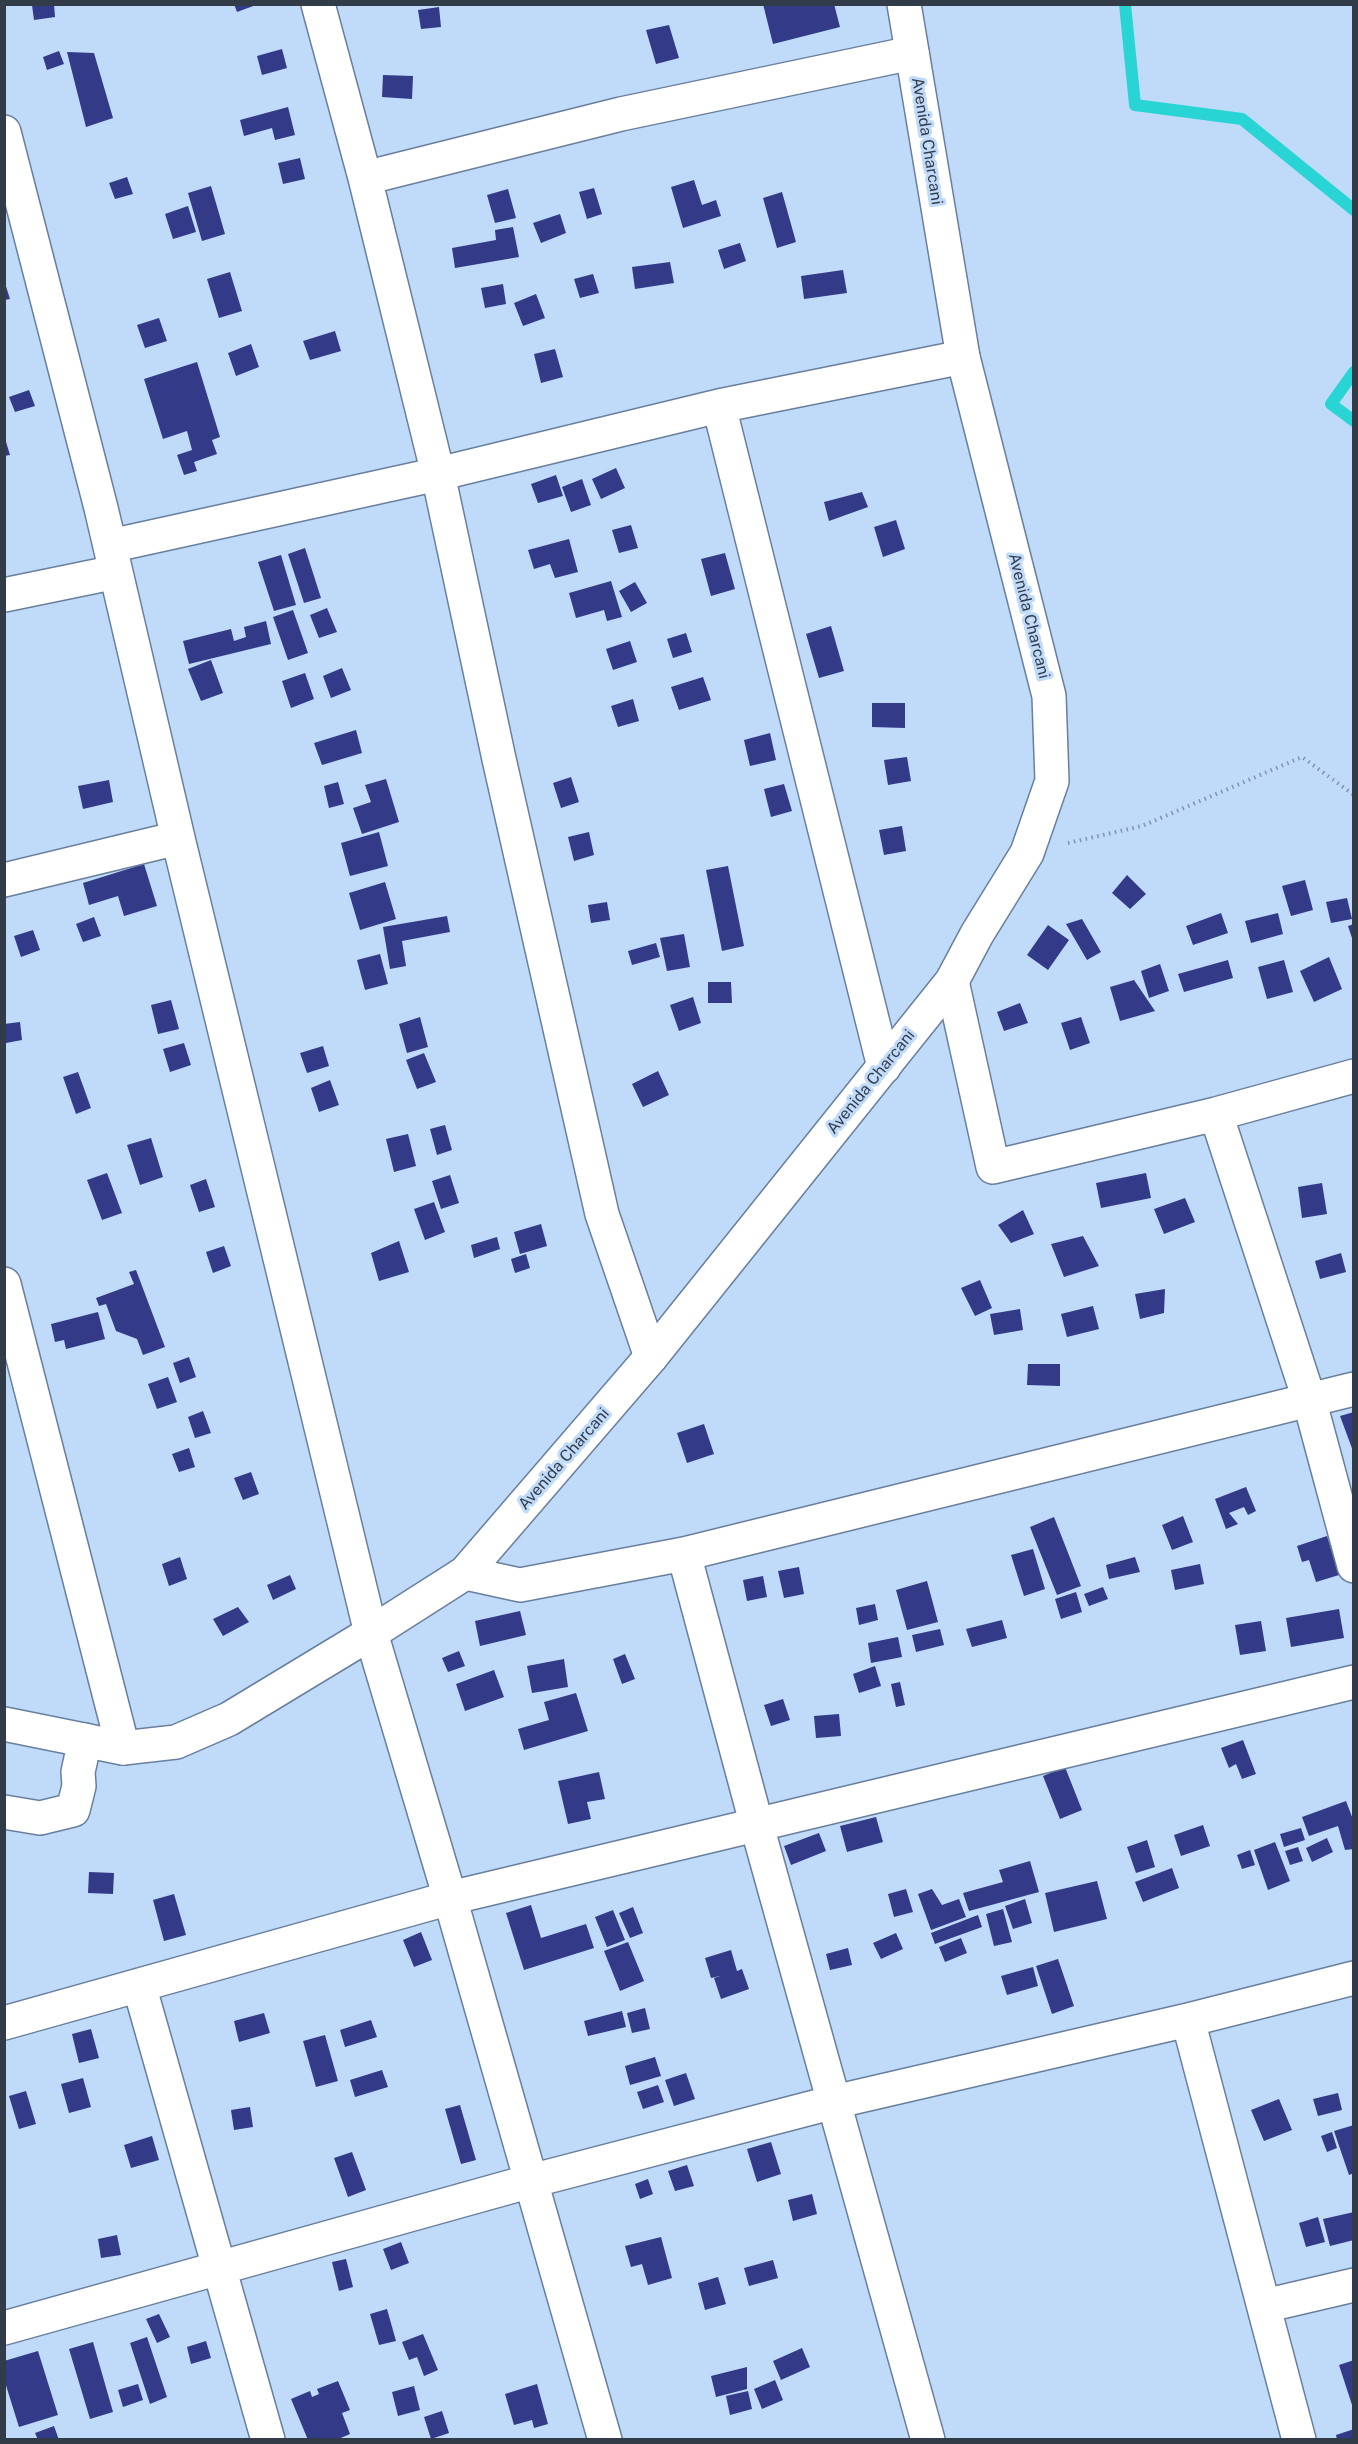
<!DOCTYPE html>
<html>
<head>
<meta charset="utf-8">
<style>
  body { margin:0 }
  #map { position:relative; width:1358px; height:2444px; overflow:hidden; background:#c0dafa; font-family:"Public Sans",sans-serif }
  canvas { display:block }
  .frame { position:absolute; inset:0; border:6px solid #323c49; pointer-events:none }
</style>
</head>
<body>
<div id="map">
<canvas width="1358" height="2444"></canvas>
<div class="frame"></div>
</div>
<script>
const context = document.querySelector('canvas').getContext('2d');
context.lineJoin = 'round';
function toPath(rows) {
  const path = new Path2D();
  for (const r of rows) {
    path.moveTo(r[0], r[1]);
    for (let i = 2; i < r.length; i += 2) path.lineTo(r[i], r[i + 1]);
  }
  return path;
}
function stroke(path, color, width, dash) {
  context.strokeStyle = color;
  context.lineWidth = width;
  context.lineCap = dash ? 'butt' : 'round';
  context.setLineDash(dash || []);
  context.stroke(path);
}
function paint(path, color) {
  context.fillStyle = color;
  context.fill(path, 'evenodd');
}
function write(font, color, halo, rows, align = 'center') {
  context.font = font + ' "Public Sans",sans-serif';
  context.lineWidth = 6;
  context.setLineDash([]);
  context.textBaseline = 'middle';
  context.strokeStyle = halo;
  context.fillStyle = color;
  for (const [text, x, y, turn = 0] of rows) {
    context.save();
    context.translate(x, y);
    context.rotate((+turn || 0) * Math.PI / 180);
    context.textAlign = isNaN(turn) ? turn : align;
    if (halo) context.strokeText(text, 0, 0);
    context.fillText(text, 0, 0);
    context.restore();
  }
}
stroke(toPath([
  [1125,4,1135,105,1242,119,1354,210],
  [1354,372,1331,404,1354,421]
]), '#29d4d5', 12);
paint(toPath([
  [54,4,55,17,34,20,32,5],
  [234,4,256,4,256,5,237,12],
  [763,4,834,4,840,27,773,44],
  [439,7,441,27,421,29,418,10],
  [669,25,679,58,656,64,646,30],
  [282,49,287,68,262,75,257,56],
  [59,51,64,64,47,70,43,57],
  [67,52,94,53,113,118,86,127],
  [383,75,413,76,412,99,382,97],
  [288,107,295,135,275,140,272,128,244,136,240,120],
  [300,158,305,179,283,184,278,163],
  [127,177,133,194,115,199,109,183],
  [694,180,702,205,716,200,721,216,683,228,671,187],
  [211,186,225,234,202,241,188,193],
  [594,188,602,214,587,219,579,192],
  [508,189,516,218,495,223,487,195],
  [782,192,796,242,777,248,763,198],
  [188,206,196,232,173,239,165,214],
  [560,214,566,233,541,243,533,223],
  [513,227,519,257,455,268,452,248,496,240,495,230],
  [740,243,746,261,724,269,718,250],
  [670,262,674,283,635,289,632,267],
  [843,270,847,293,804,299,801,276],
  [230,272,242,311,219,318,207,279],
  [593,274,599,293,580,298,574,279],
  [4,280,10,299,4,300],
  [503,284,506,304,485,308,481,288],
  [536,294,545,318,523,326,514,303],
  [159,318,167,341,145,348,137,325],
  [335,331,341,351,310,360,303,341],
  [251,344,259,367,236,376,228,353],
  [555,349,563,377,541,383,534,354],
  [197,362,220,437,212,440,217,454,194,462,197,471,184,475,177,455,192,450,187,431,163,439,144,379],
  [29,390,35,406,15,412,9,397],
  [4,435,10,455,4,456],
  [616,468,625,488,601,499,592,479],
  [556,475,563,496,538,503,531,484],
  [582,479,591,505,571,512,562,487],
  [862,492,868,507,829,521,824,502],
  [896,520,905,549,883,557,874,527],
  [631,525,638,548,619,553,612,530],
  [569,539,578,572,555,578,550,564,534,569,528,550],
  [305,548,321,598,304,603,288,554],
  [725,553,735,589,711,596,701,559],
  [281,555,296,605,274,611,258,562],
  [611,581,622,617,607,621,604,610,576,618,569,593],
  [635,582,647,603,631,612,619,591],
  [327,608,337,632,319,638,310,615],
  [293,610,308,653,288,660,273,617],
  [266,621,271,644,189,664,183,641,231,629,234,641,246,637,244,627],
  [831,626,844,671,819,678,806,634],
  [686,633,692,652,673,658,667,639],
  [630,641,637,662,613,670,606,649],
  [211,660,223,693,201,701,188,669],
  [342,668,351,690,331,698,323,676],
  [305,673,314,699,291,708,282,681],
  [703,677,711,700,679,710,671,687],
  [633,699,639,721,618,727,611,706],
  [872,703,905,703,905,728,872,727],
  [356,730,362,753,322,765,314,743],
  [770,733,776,760,750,766,744,740],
  [907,757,911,781,888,785,884,760],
  [571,777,579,802,561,808,553,783],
  [386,779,399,822,362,834,353,808,371,802,365,785],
  [109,780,113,802,83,809,78,786],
  [338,782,344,804,329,808,324,786],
  [784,784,792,811,771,817,764,789],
  [902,826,906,851,884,855,879,830],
  [379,832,388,866,350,876,341,843],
  [589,832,594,855,574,861,568,837],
  [144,864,157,906,124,916,118,896,89,905,83,883],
  [728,866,744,946,722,951,706,870],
  [1127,875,1146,894,1130,909,1112,893],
  [1305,880,1313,910,1291,916,1282,886],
  [385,882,396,919,360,930,349,893],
  [1347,898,1352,919,1331,923,1326,902],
  [607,902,610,920,591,923,588,905],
  [1221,913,1228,933,1193,945,1186,926],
  [1278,913,1283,934,1251,943,1245,921],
  [447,916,450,932,402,941,406,966,390,969,383,927],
  [94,917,101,936,83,942,76,924],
  [1082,919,1101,952,1087,960,1066,924],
  [1354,924,1354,941,1353,941,1348,926],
  [1048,925,1069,940,1048,970,1027,955],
  [33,930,40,950,21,957,14,936],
  [684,934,690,967,667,971,660,938],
  [656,943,660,957,632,965,628,951],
  [380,954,388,984,365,990,357,960],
  [1329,957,1342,989,1314,1002,1300,971],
  [1228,960,1233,978,1184,992,1178,974],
  [1284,960,1293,992,1267,999,1258,967],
  [1160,964,1169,991,1149,998,1141,971],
  [1134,980,1155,1011,1120,1021,1110,987],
  [708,982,731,982,732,1003,708,1003],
  [693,997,701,1023,679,1031,670,1005],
  [171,1000,179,1029,158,1034,151,1005],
  [1020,1003,1028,1023,1004,1031,997,1012],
  [420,1017,428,1047,407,1053,399,1024],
  [1081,1017,1090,1043,1070,1050,1061,1023],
  [20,1022,22,1040,6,1043,4,1024],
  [184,1043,191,1065,170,1072,163,1049],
  [323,1046,329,1066,307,1073,300,1053],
  [424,1053,436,1082,417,1089,406,1060],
  [658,1071,669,1095,643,1107,632,1084],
  [78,1072,91,1108,76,1114,63,1077],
  [330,1080,339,1105,319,1112,311,1088],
  [445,1125,452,1150,437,1155,430,1129],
  [408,1134,416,1166,394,1172,386,1139],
  [151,1138,163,1177,140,1185,127,1145],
  [107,1173,122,1213,102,1220,87,1180],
  [1146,1173,1151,1198,1101,1208,1096,1183],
  [450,1175,459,1203,441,1209,432,1181],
  [206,1179,215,1207,199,1212,190,1185],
  [1322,1183,1327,1214,1302,1218,1298,1187],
  [1185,1198,1195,1222,1164,1234,1154,1209],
  [434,1202,445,1232,425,1240,414,1209],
  [1023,1210,1034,1234,1011,1243,998,1225],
  [541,1224,547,1246,520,1254,514,1232],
  [1083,1236,1099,1266,1064,1277,1051,1244],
  [497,1237,500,1249,474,1258,471,1245],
  [399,1241,409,1272,379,1281,371,1253],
  [224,1246,231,1266,213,1273,206,1252],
  [1341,1253,1346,1272,1320,1279,1315,1261],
  [526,1254,530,1268,515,1273,511,1259],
  [136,1270,165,1347,143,1355,137,1339,116,1331,106,1304,99,1306,96,1298,134,1284,129,1272],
  [980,1280,992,1308,975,1316,961,1288],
  [1165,1289,1164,1313,1140,1319,1135,1294],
  [1093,1306,1099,1329,1067,1337,1061,1314],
  [1020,1309,1023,1330,994,1335,990,1314],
  [98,1312,105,1339,66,1349,64,1340,55,1342,51,1324],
  [189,1357,196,1377,180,1383,173,1363],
  [1028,1364,1060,1364,1060,1386,1027,1385],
  [168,1377,177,1402,157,1409,148,1384],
  [203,1411,211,1433,195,1438,188,1417],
  [1354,1412,1354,1451,1353,1451,1340,1416],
  [704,1424,714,1454,687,1463,677,1433],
  [189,1448,195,1467,179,1472,172,1454],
  [251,1472,259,1494,243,1500,234,1478],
  [1246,1487,1256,1511,1248,1515,1244,1507,1229,1513,1238,1524,1226,1529,1215,1499],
  [1183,1516,1193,1542,1172,1550,1162,1525],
  [1054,1517,1081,1586,1057,1595,1030,1527],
  [1327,1536,1339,1575,1316,1582,1309,1560,1302,1562,1297,1546],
  [1033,1549,1045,1589,1024,1596,1011,1555],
  [180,1557,187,1579,169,1586,162,1564],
  [1135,1557,1140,1572,1109,1579,1106,1565],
  [1200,1564,1204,1584,1175,1590,1171,1570],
  [799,1567,804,1594,784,1598,778,1571],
  [290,1575,296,1589,273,1600,267,1585],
  [763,1576,767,1597,747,1601,743,1580],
  [927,1581,938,1622,907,1630,896,1590],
  [1103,1587,1108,1599,1089,1606,1084,1594],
  [1076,1592,1082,1612,1061,1619,1055,1599],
  [875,1604,878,1620,859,1625,856,1608],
  [238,1607,249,1622,223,1636,213,1619],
  [1339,1609,1344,1638,1291,1647,1286,1618],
  [520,1611,526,1635,480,1646,475,1621],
  [1002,1620,1007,1638,972,1647,966,1629],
  [1261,1621,1266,1651,1240,1655,1235,1625],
  [940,1629,944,1645,916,1652,912,1635],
  [898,1637,902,1657,871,1663,868,1643],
  [459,1651,465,1666,448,1672,442,1658],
  [625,1654,635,1679,622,1684,613,1659],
  [564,1659,568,1687,532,1693,527,1666],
  [875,1666,881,1686,859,1693,853,1674],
  [494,1670,504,1697,465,1711,456,1684],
  [900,1682,905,1705,896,1707,891,1684],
  [576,1693,588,1731,524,1750,518,1729,549,1720,544,1702],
  [783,1699,790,1720,771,1726,764,1705],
  [839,1714,841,1736,816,1738,814,1716],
  [1243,1740,1256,1774,1242,1779,1236,1764,1229,1768,1221,1748],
  [1065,1767,1082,1810,1060,1819,1043,1776],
  [599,1772,605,1799,587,1802,591,1819,568,1824,558,1781],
  [1346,1801,1354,1822,1354,1849,1345,1850,1338,1826,1309,1836,1302,1817],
  [876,1817,883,1842,847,1852,840,1826],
  [1203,1825,1210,1846,1181,1856,1174,1835],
  [1301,1828,1305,1840,1284,1847,1280,1834],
  [819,1833,826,1851,791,1865,784,1846],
  [1327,1838,1333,1852,1312,1862,1306,1848],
  [1147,1840,1155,1867,1136,1873,1127,1847],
  [1275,1842,1290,1881,1268,1890,1254,1850],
  [1298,1847,1303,1861,1290,1865,1285,1851],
  [1250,1850,1255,1865,1242,1869,1237,1855],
  [1030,1861,1039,1892,969,1911,963,1893,1003,1882,999,1870],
  [1172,1868,1179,1888,1143,1902,1135,1882],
  [89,1872,114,1873,113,1894,88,1893],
  [1097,1881,1107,1919,1054,1932,1045,1893],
  [906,1889,913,1912,894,1917,888,1894],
  [932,1889,942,1905,959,1899,966,1917,931,1930,918,1894],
  [174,1894,186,1935,164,1941,153,1900],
  [1025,1899,1032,1923,1013,1929,1005,1906],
  [531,1905,541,1938,586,1924,594,1948,524,1970,506,1913],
  [633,1907,643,1933,630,1938,619,1913],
  [1003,1909,1012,1942,994,1946,986,1914],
  [613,1910,625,1940,607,1947,595,1917],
  [978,1915,982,1927,935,1944,931,1933],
  [421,1932,432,1960,414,1967,403,1940],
  [896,1933,903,1949,881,1959,873,1943],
  [961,1938,967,1953,945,1962,939,1947],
  [628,1942,644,1981,620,1991,604,1951],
  [848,1948,852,1965,830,1970,826,1954],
  [731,1950,737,1971,742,1969,749,1989,721,1999,714,1978,720,1976,711,1978,705,1958],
  [1058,1959,1074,2006,1052,2014,1036,1966],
  [1033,1967,1038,1986,1007,1995,1001,1976],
  [645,2008,650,2029,632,2033,627,2013],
  [622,2011,626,2027,588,2036,584,2021],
  [264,2013,270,2033,239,2042,234,2021],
  [371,2020,377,2037,345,2047,340,2030],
  [91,2029,99,2058,79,2063,72,2034],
  [325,2035,338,2081,316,2087,303,2041],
  [655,2057,661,2076,630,2085,625,2066],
  [382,2070,388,2087,355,2097,350,2080],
  [686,2073,695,2099,674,2106,665,2080],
  [83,2078,91,2107,69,2113,61,2084],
  [658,2085,664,2102,643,2109,637,2092],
  [26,2091,36,2124,19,2129,9,2096],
  [1338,2093,1342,2110,1318,2116,1313,2099],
  [1279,2099,1292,2130,1264,2141,1251,2110],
  [460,2105,476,2160,461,2164,445,2109],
  [250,2107,253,2127,234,2130,231,2110],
  [1354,2125,1354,2173,1349,2175,1334,2131],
  [1332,2132,1337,2148,1327,2152,1321,2136],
  [152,2136,159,2160,131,2168,124,2145],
  [771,2142,781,2174,757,2182,747,2149],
  [352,2152,366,2190,348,2197,334,2158],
  [687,2165,694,2186,675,2191,668,2171],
  [648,2179,653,2194,640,2199,635,2184],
  [812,2194,817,2214,793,2221,788,2200],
  [1354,2212,1354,2240,1330,2246,1323,2219],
  [1318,2217,1325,2242,1306,2247,1299,2223],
  [117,2235,121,2255,101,2258,98,2239],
  [661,2237,672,2278,648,2285,642,2264,631,2267,625,2246],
  [401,2242,409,2263,391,2270,383,2249],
  [346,2259,353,2287,339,2291,332,2262],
  [773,2260,778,2278,749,2286,744,2268],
  [718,2277,726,2304,705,2310,698,2283],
  [387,2309,396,2341,379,2345,370,2314],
  [159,2314,170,2337,157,2343,146,2319],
  [423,2334,438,2370,424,2376,417,2357,409,2360,402,2342],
  [147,2337,167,2397,150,2404,130,2343],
  [206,2341,211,2358,191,2364,187,2347],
  [93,2342,113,2412,90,2419,69,2349],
  [802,2348,810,2367,781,2380,773,2361],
  [38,2351,58,2415,19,2427,4,2379,4,2361],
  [1354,2360,1354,2408,1353,2408,1339,2365],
  [747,2367,747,2389,716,2397,711,2376],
  [775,2380,783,2400,762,2409,754,2389],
  [338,2381,350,2410,342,2413,350,2434,336,2440,308,2440,291,2399,310,2391,312,2397,319,2394,317,2389],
  [138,2384,143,2400,123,2407,118,2390],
  [537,2384,548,2424,534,2428,532,2420,514,2425,505,2394],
  [414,2386,420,2410,398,2416,392,2392],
  [748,2391,752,2409,730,2415,726,2396],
  [442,2411,449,2433,431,2439,424,2417],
  [54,2426,59,2440,38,2440,35,2433],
  [1354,2429,1354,2440,1337,2440,1336,2435]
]), '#333a88');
const minor = toPath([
  [318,4,365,178,438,474,499,759,602,1214,651,1357],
  [4,132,101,508,178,838,371,1633,450,1898,605,2440],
  [365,178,621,114,912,53],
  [719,406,884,1067],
  [110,546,438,474,719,406,963,357],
  [4,595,116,572],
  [4,880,178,838],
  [952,981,993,1167,1216,1114,1354,1076],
  [1216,1114,1309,1399,1354,1566],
  [4,1284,123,1748],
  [684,1554,757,1826,928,2440],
  [465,1573,520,1585,684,1554,1354,1389],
  [4,1812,40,1818,73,1810,79,1786,78,1772,85,1740],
  [139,1985,268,2440],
  [1188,2020,1299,2440],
  [4,2023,450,1898,1354,1682],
  [1264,2306,1354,2285],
  [4,2328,531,2181,834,2102,1188,2020,1354,1978]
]);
const secondary = toPath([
  [4,1724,123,1748,176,1742,229,1719,371,1633,465,1573,651,1357,952,981,977,934,1027,853,1052,781,1049,696,963,357,904,4]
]);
stroke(minor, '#687f9d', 36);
stroke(secondary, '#687f9d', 36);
stroke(toPath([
  [1068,843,1142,826,1302,757,1354,795]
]), '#8194ac', 4, [1.5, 4.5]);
stroke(minor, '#fff', 33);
stroke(secondary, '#fff', 33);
write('16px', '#323c49', '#c0dafa', [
  ["Avenida Charcani",927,141,81],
  ["Avenida Charcani",1029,616,76],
  ["Avenida Charcani",871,1082,-51],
  ["Avenida Charcani",564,1459,-49]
]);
</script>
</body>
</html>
